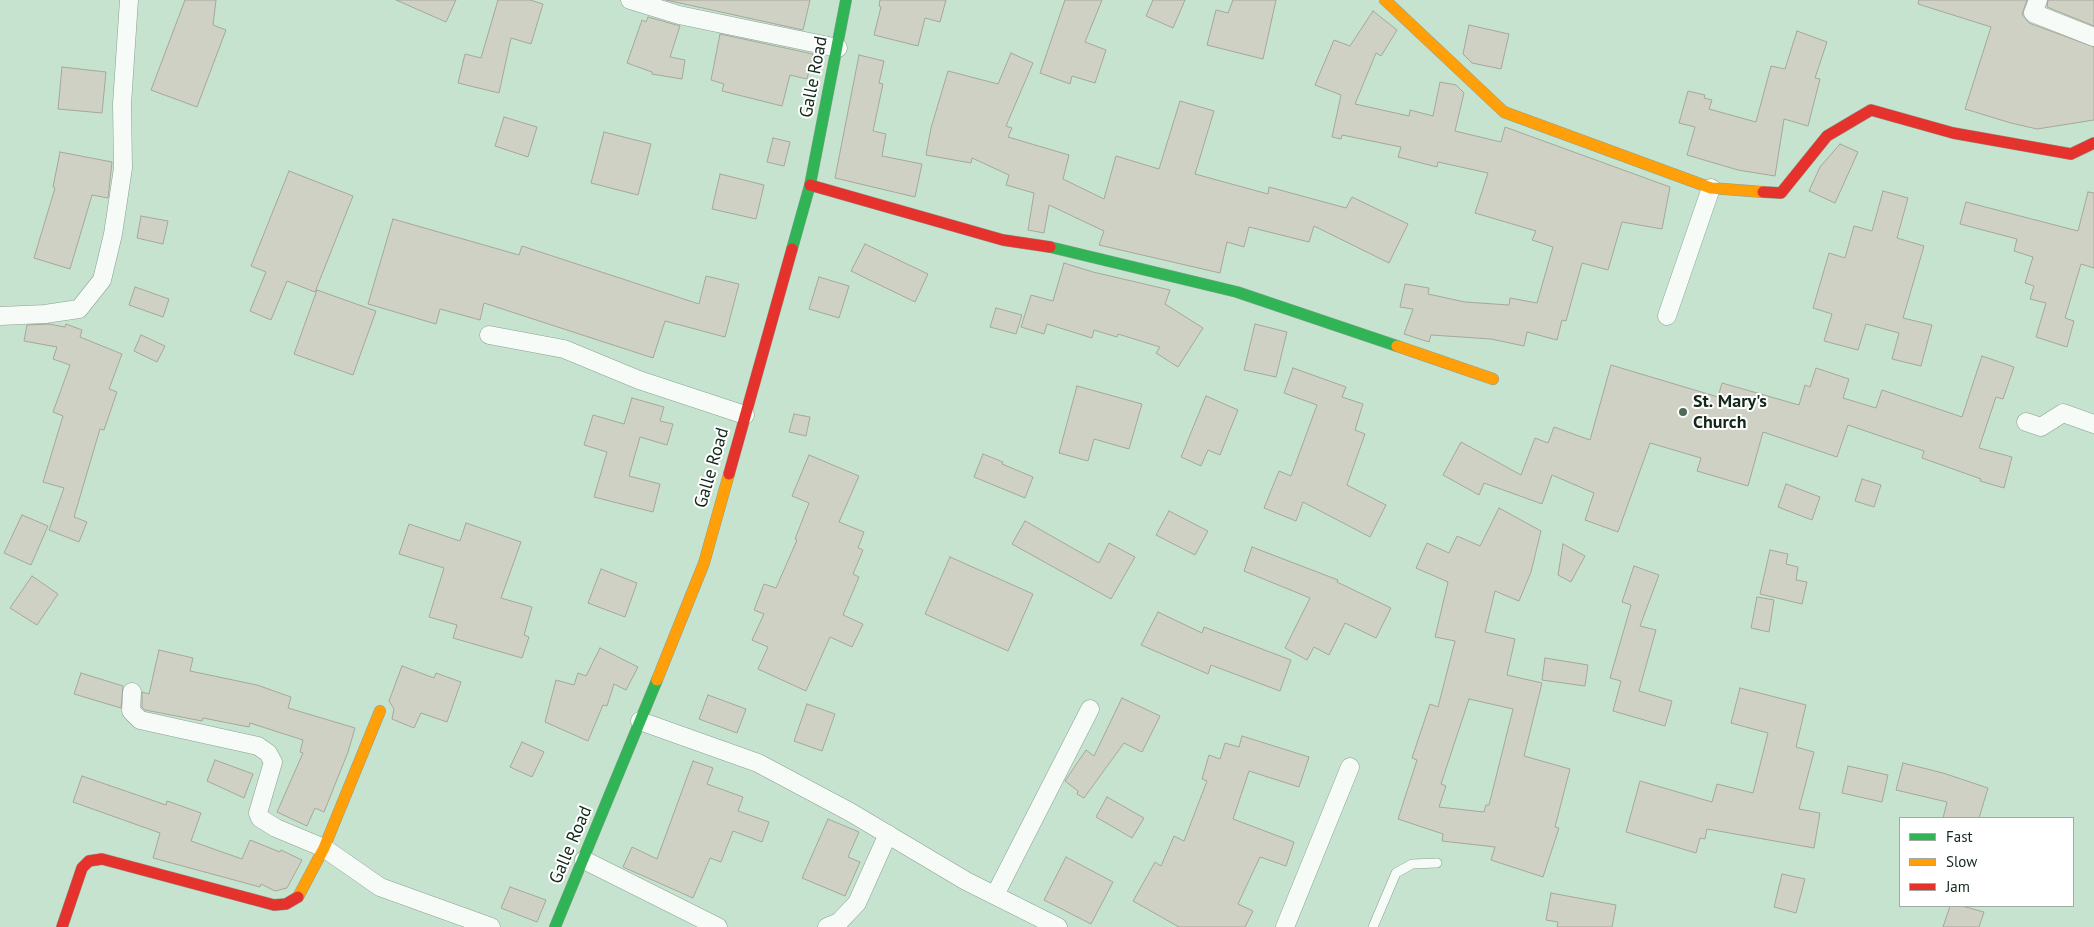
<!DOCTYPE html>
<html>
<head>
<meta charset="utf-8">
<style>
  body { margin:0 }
  #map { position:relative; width:2094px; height:927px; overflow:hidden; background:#c6e3cf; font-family:"PT Sans",sans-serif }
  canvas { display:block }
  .legend { position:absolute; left:1899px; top:817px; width:175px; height:90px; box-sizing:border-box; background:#fff; border:1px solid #a0a9a3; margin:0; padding:6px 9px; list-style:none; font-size:15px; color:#12281a }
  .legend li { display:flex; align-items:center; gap:10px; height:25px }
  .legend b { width:25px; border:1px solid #a0a9a3 }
</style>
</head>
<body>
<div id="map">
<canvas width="2094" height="927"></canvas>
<ul class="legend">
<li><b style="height:6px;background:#30b455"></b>Fast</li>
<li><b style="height:6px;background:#ff9f0a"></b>Slow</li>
<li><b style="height:6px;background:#e5322d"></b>Jam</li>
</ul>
</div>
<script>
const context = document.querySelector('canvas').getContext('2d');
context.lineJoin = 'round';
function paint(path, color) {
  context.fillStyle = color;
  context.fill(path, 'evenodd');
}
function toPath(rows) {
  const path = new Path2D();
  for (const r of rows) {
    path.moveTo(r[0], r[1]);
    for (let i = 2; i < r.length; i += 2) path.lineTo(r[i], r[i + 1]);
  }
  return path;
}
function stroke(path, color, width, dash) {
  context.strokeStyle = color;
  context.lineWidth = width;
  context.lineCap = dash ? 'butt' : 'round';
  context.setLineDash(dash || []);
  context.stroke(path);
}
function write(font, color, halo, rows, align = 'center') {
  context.font = font + ' "PT Sans",sans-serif';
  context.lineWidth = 4;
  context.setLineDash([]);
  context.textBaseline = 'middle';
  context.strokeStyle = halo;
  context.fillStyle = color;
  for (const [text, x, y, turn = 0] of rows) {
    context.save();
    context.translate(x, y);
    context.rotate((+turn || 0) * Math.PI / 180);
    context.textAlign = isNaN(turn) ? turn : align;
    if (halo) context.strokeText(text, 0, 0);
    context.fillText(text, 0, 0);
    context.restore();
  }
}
const building = toPath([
  [185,0,216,0,213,25,226,30,197,107,151,90,185,0],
  [396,0,456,0,446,22,396,0],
  [498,0,530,0,543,4,531,44,511,38,499,93,458,83,465,54,481,58,498,0],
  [666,0,810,0,803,30,666,0],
  [880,0,946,0,940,22,925,18,918,46,874,35,881,7,879,6,880,0],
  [1065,0,1102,0,1085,42,1106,50,1095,83,1072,76,1070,84,1040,73,1065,0],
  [1153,0,1185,0,1173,28,1146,16,1153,0],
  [1233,0,1276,0,1263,59,1207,45,1216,10,1228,13,1233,0],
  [1919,0,2027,0,2022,14,2029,23,2094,47,2094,120,2037,129,2011,123,1965,109,1991,27,1918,4,1919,0],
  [2048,0,2094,0,2094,26,2047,7,2048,0],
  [1373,11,1397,30,1381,56,1376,53,1355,104,1409,116,1410,110,1433,116,1440,82,1456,85,1464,93,1455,131,1501,142,1505,127,1670,187,1662,229,1622,222,1608,270,1582,263,1566,321,1562,320,1557,340,1527,332,1524,346,1491,339,1431,335,1429,342,1404,334,1413,309,1400,307,1405,284,1429,288,1428,294,1465,302,1509,305,1510,298,1537,303,1553,247,1532,240,1536,231,1475,213,1488,173,1438,162,1437,167,1398,157,1401,147,1342,135,1341,139,1332,137,1341,95,1315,85,1334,40,1350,46,1373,11],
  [648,17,680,26,670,57,685,60,682,79,652,74,652,72,627,63,642,20,646,22,648,17],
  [1469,25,1509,34,1501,69,1472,63,1463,54,1469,25],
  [1797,31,1827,42,1815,78,1820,79,1808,126,1784,119,1775,176,1738,170,1687,155,1695,127,1679,123,1688,91,1705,95,1704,98,1712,100,1709,109,1756,122,1771,66,1785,69,1797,31],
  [720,34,813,54,807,79,790,75,782,106,722,91,724,84,711,80,720,34],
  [1011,53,1033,63,1006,126,1012,128,1008,137,1069,155,1063,179,1104,199,1116,156,1159,169,1180,101,1214,111,1195,174,1268,194,1269,187,1346,208,1352,197,1408,224,1389,263,1314,226,1309,242,1249,227,1244,247,1227,242,1220,273,1099,245,1104,231,1049,205,1044,233,1028,230,1034,193,1006,185,1009,175,972,158,971,163,926,155,931,128,948,71,998,84,1011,53],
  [859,55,884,61,879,83,883,84,873,131,886,134,882,156,922,164,915,197,835,178,859,55],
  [62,67,106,72,102,113,58,109,62,67],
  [504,117,537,127,528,157,495,146,504,117],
  [604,132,651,144,638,195,591,183,604,132],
  [773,138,790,142,784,166,767,162,773,138],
  [1840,144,1858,152,1835,203,1809,191,1820,167,1840,144],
  [60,152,112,162,108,198,92,195,70,269,34,258,55,188,53,187,60,152],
  [289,171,353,196,315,292,287,281,271,320,250,311,266,272,251,266,289,171],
  [720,174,764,185,756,219,712,209,720,174],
  [1883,191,1908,198,1897,238,1924,246,1903,318,1932,325,1921,366,1892,359,1899,333,1866,324,1858,350,1824,341,1832,314,1813,308,1829,253,1845,258,1854,226,1872,231,1883,191],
  [2088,192,2094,193,2094,268,2081,264,2065,318,2074,321,2067,347,2036,337,2046,303,2030,299,2034,286,2025,283,2033,257,2014,251,2017,239,1960,224,1966,202,2078,231,2088,192],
  [141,216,168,221,163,244,137,238,141,216],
  [393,219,519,255,522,246,699,304,706,276,739,284,725,337,665,321,653,358,484,303,480,320,440,309,436,324,368,304,393,219],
  [865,244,928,274,915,302,851,271,865,244],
  [1064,263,1093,272,1170,290,1165,304,1203,328,1178,367,1156,353,1160,347,1118,334,1117,337,1094,330,1092,338,1047,324,1044,334,1021,327,1031,295,1053,301,1064,263],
  [819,277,849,286,839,318,809,309,819,277],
  [135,287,169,299,163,317,129,305,135,287],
  [317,290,376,311,353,375,294,354,317,290],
  [996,308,1022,315,1016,334,990,327,996,308],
  [49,324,65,327,66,324,82,330,80,337,122,354,109,389,117,392,104,430,100,429,74,517,87,522,79,542,49,530,64,488,43,482,63,416,53,412,70,365,53,359,57,347,24,341,27,325,49,324],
  [1255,324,1287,332,1276,377,1244,370,1255,324],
  [141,335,165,346,157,362,134,351,141,335],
  [1982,356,2014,367,2003,399,1996,397,1979,448,2012,457,2004,488,1980,481,1981,479,1922,458,1924,451,1848,425,1837,457,1763,432,1748,486,1697,471,1701,458,1650,443,1618,532,1585,520,1594,493,1552,475,1542,504,1484,483,1479,495,1443,475,1461,442,1521,475,1535,438,1548,443,1554,427,1590,440,1611,365,1718,397,1722,383,1799,405,1805,385,1810,387,1816,368,1849,379,1843,398,1876,408,1882,390,1962,417,1982,356],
  [1293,368,1346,387,1342,397,1363,404,1355,430,1365,434,1347,485,1386,505,1370,537,1303,502,1296,521,1264,508,1279,471,1291,476,1317,405,1284,393,1293,368],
  [1077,386,1142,404,1129,449,1094,439,1088,461,1059,453,1077,386],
  [1206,396,1238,410,1220,455,1208,450,1201,466,1181,457,1206,396],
  [632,398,664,407,660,421,673,424,667,445,640,437,629,476,660,484,653,512,594,497,607,452,584,445,593,415,624,424,632,398],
  [794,414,810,417,806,436,789,432,794,414],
  [983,454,1003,462,1002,464,1033,477,1025,498,974,477,983,454],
  [809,455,859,476,839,522,864,532,858,548,863,550,853,574,859,577,843,615,863,624,852,647,830,637,806,691,758,669,768,647,752,640,764,614,754,610,764,584,776,588,797,540,795,539,809,503,792,496,809,455],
  [1862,479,1881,485,1874,507,1855,501,1862,479],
  [1786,484,1820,497,1812,520,1778,507,1786,484],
  [1499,508,1541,531,1531,572,1519,601,1495,591,1485,632,1515,639,1507,675,1542,683,1524,756,1570,769,1555,827,1559,828,1543,877,1491,860,1495,847,1442,841,1443,834,1398,819,1417,760,1412,758,1430,704,1438,707,1455,641,1435,637,1448,582,1416,568,1427,543,1449,553,1457,536,1480,546,1499,508],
  [1469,699,1513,709,1489,805,1486,805,1484,812,1439,807,1446,786,1441,784,1469,699],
  [1169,511,1208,531,1195,555,1156,535,1169,511],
  [22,515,48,526,31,565,4,553,22,515],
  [1025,521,1099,563,1109,543,1135,557,1111,599,1012,544,1025,521],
  [466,523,521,542,501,598,532,607,524,635,529,637,522,658,453,638,457,625,429,617,444,568,399,554,409,524,460,541,466,523],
  [1563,544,1585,556,1571,582,1558,575,1563,544],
  [1252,547,1338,580,1337,582,1391,608,1376,638,1345,623,1329,655,1314,647,1307,660,1285,648,1310,598,1244,571,1252,547],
  [1770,550,1788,554,1786,564,1798,567,1796,580,1807,582,1802,604,1760,594,1770,550],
  [950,557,1033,594,1008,651,925,614,950,557],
  [1634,566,1659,575,1640,626,1656,630,1639,691,1672,701,1665,726,1613,711,1621,681,1610,678,1631,605,1622,602,1634,566],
  [601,569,637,583,625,617,588,603,601,569],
  [32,576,58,594,37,625,10,608,32,576],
  [1757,597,1774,600,1769,632,1751,628,1757,597],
  [1158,612,1202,633,1204,627,1291,660,1280,691,1211,665,1208,674,1141,645,1158,612],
  [600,648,638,667,626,690,614,684,607,706,603,705,588,741,545,722,556,680,574,685,578,673,586,676,600,648],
  [159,650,193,658,190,671,257,685,291,697,288,708,355,728,348,752,324,812,315,808,307,826,277,812,303,753,300,752,303,740,250,723,249,727,203,718,202,721,145,710,142,707,142,692,149,694,159,650],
  [1545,658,1588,665,1585,686,1542,680,1545,658],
  [402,666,434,678,436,673,461,682,447,722,421,713,414,728,392,719,394,709,389,701,402,666],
  [81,673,123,686,121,708,74,694,81,673],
  [1740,688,1806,705,1796,747,1814,752,1799,809,1820,813,1814,848,1707,829,1705,839,1700,838,1696,853,1626,832,1640,781,1712,802,1717,784,1753,793,1768,733,1731,723,1740,688],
  [708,695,746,709,737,733,699,719,708,695],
  [1122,698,1160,716,1142,752,1124,743,1084,798,1077,794,1078,791,1065,781,1086,750,1094,756,1122,698],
  [807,704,835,714,822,751,794,741,807,704],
  [1242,736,1309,757,1299,787,1249,771,1233,819,1294,842,1286,866,1260,857,1238,904,1253,911,1245,927,1179,927,1133,901,1155,862,1161,866,1174,836,1184,841,1207,781,1202,779,1209,755,1220,759,1225,743,1239,747,1242,736],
  [522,742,544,752,532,777,510,767,522,742],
  [215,760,253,774,244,798,207,781,215,760],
  [693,761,713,768,707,784,743,797,738,811,769,822,762,842,733,831,721,862,710,858,693,898,623,867,632,847,657,859,693,761],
  [1903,763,1943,773,1988,788,1979,818,1943,818,1947,802,1896,790,1903,763],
  [1848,766,1888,775,1882,802,1842,793,1848,766],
  [82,776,166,805,167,801,201,813,191,841,242,859,250,840,280,852,281,850,302,860,287,888,275,891,261,884,260,887,153,858,160,833,73,802,82,776],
  [1107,797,1144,818,1132,838,1096,817,1107,797],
  [828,819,859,832,848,857,860,862,845,896,802,878,828,819],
  [1066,857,1113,882,1091,924,1044,900,1066,857],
  [1782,874,1805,879,1796,913,1774,907,1782,874],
  [510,887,546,900,537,922,501,908,510,887],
  [1551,893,1616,905,1612,927,1557,927,1558,922,1546,920,1551,893],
  [1950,906,1962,906,1984,912,1979,927,1943,927,1950,906]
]);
paint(building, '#d0d1c5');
stroke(building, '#a5a79b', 1);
const lane = toPath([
  [1373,927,1396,873,1412,864,1437,863]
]);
const street = toPath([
  [630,0,679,15,838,48],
  [2038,0,2033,13,2094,37],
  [0,316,45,314,79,309,102,280,113,234,123,168,122,104,129,0],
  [1667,316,1711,188],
  [489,335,564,349,639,380,745,415],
  [2026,422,2041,427,2063,413,2094,424],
  [132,692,131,711,140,720,258,746,268,753,273,762,258,813,260,818,276,828,324,848,380,887,491,927],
  [640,721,758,763,850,812,966,881,1058,927],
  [584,860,718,927],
  [995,895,1090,709],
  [827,927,839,922,857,903,888,834],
  [1285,927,1350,767]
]);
const fast = toPath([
  [1050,247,1237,292,1397,346],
  [792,249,810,185,846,0],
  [555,927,657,680]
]);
const slow = toPath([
  [1385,0,1504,112,1711,188,1763,192],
  [1397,346,1493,379],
  [657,680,704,563,729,474],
  [298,897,324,848,380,711]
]);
const jam = toPath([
  [810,185,1003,240,1050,247],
  [1763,192,1781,193,1827,136,1871,110,1953,133,2071,154,2094,143],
  [729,474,792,249],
  [62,927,82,868,89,861,102,859,274,905,286,904,298,897]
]);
stroke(lane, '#8aa091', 10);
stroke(street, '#8aa091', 19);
stroke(fast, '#8aa091', 12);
stroke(slow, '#8aa091', 12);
stroke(jam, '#8aa091', 12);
stroke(lane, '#f6fbf8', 9);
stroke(street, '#f6fbf8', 18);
stroke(fast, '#30b455', 11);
stroke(slow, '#ff9f0a', 11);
stroke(jam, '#e5322d', 11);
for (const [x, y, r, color] of [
  [1683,412,5,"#516959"]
]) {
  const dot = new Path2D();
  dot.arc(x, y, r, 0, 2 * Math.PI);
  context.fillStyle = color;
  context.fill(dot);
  stroke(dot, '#fff', 2);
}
write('18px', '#12281a', '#fff', [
  ["Galle Road",814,77,-79],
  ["Galle Road",712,468,-74],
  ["Galle Road",571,845,-67]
]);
write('bold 18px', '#12281a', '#fff', [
  ["St. Mary's",1693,402],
  ["Church",1693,423]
], 'left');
</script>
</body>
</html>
